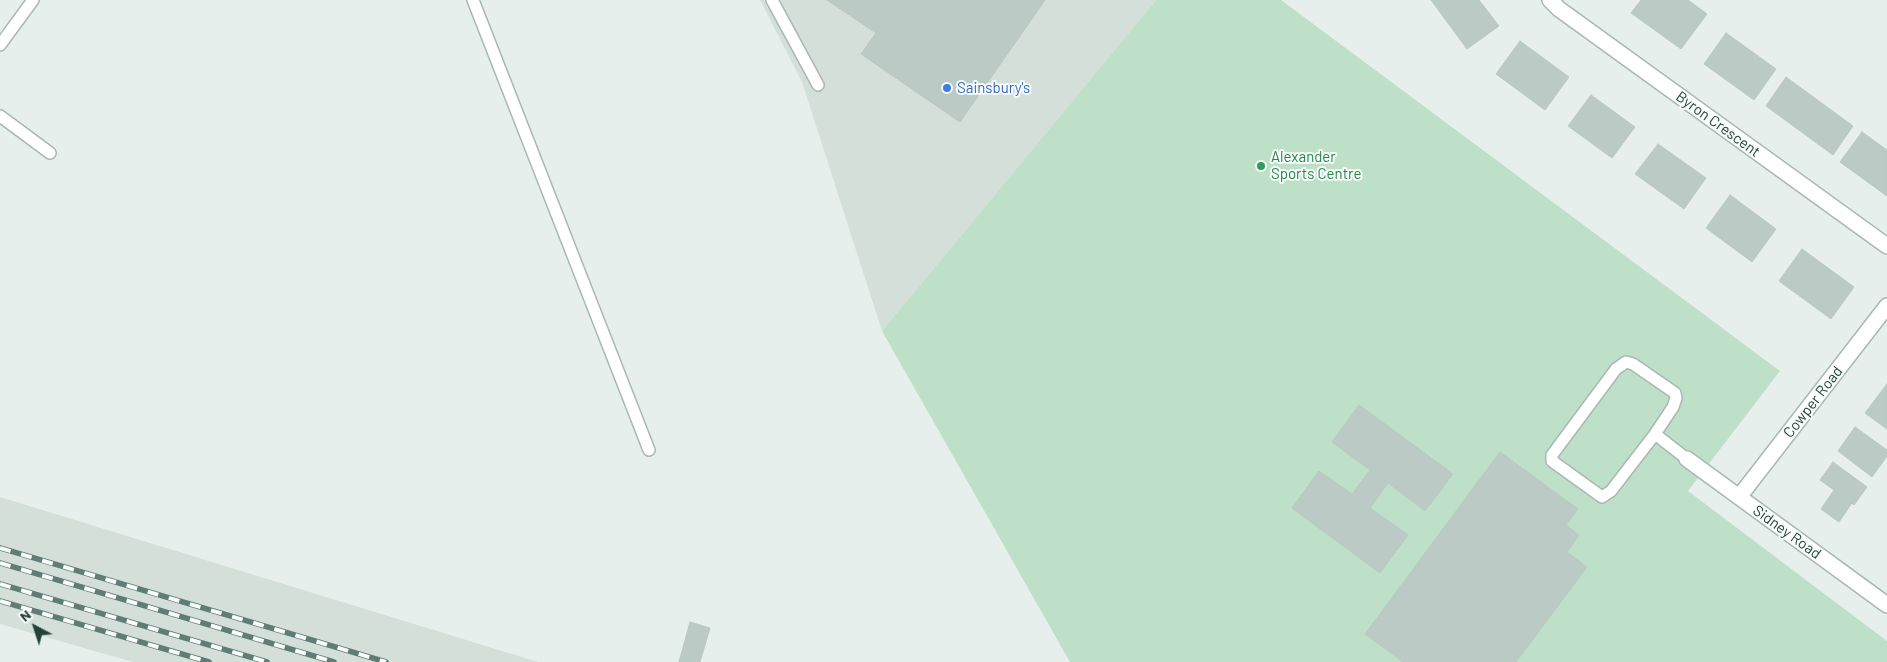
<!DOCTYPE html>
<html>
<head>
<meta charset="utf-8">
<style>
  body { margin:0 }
  #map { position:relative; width:1887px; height:662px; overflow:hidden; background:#e6efeb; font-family:Barlow,sans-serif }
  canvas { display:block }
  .north { position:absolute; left:10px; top:602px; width:50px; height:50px; -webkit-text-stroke:4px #f7fbf9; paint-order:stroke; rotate:320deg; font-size:14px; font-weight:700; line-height:20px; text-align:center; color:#24423a }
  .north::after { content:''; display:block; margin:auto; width:18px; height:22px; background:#24423a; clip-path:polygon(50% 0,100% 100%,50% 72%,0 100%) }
</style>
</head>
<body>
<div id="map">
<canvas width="1887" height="662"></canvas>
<div class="north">N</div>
</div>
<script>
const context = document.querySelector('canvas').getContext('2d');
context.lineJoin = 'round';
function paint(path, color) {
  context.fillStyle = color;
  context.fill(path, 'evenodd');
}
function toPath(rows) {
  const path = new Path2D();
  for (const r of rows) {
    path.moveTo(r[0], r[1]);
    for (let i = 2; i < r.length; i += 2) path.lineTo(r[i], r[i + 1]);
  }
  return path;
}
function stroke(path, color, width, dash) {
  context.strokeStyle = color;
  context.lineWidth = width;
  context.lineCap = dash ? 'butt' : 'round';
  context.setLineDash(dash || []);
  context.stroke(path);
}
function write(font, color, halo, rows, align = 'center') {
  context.font = font + ' Barlow,sans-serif';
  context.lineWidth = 4;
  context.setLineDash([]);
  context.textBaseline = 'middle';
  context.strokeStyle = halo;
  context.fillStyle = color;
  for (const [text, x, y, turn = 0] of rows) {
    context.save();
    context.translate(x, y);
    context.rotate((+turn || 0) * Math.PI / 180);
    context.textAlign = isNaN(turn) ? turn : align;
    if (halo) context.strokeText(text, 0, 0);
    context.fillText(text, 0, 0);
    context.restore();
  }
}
paint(toPath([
  [760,0,1156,0,882,331,802,82],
  [0,497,538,662,133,662,0,624]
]), '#d4dfda');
paint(toPath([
  [1156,0,1281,0,1780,371,1688,491,1887,641,1887,662,1070,662,882,331]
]), '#bfe0c8');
const building = toPath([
  [827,0,1045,0,960,122,861,54,876,33,827,0],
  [1431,0,1479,0,1499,26,1467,49,1431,0],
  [1641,0,1688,0,1707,14,1681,49,1631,13,1641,0],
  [1726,33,1776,69,1754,100,1704,64,1726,33],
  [1520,41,1569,77,1545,110,1496,74,1520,41],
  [1786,77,1853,126,1833,155,1766,106,1786,77],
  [1591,95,1635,127,1612,158,1568,126,1591,95],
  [1862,132,1887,150,1887,196,1840,162,1862,132],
  [1658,144,1706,178,1684,209,1635,174,1658,144],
  [1730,195,1776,229,1752,262,1706,228,1730,195],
  [1802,249,1854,287,1831,319,1779,281,1802,249],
  [1887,384,1887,429,1865,413,1887,384],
  [1359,405,1453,474,1425,511,1388,483,1370,508,1408,535,1380,573,1292,508,1319,471,1352,494,1370,470,1332,442,1359,405],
  [1855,427,1887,450,1887,456,1872,477,1838,451,1855,427],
  [1500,452,1578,509,1566,525,1579,535,1567,552,1587,567,1516,662,1403,662,1365,634,1500,452],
  [1833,462,1867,487,1854,505,1852,503,1839,522,1821,509,1834,490,1820,480,1833,462],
  [690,622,710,628,700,662,679,662,690,622]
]);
paint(building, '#bbcac4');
stroke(building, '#b8c9c2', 1);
const service = toPath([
  [473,0,649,450],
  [772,0,818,85],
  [0,45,33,0],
  [0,116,50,153],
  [1655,434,1673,407,1676,398,1675,393,1633,364,1626,362,1616,369,1552,455,1552,461,1602,497,1611,491,1655,434,1687,459]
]);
const minor = toPath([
  [1550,0,1559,9,1887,246],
  [1687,459,1887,605],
  [1739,497,1887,306]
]);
stroke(service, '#a8b8b2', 14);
stroke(minor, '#a8b8b2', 18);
stroke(service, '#fff', 11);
stroke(minor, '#fff', 15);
const rail = toPath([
  [0,548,386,662],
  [0,563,334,662],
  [0,584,267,662],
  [0,601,209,662]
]);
stroke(rail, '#5f7d75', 5.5);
stroke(rail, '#f7fbf9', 4, [11]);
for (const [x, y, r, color] of [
  [947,88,5,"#3f7fe0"],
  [1261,166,5,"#2e9e5b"]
]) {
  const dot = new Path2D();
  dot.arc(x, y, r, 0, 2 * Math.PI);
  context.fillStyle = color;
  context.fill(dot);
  stroke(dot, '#f7fbf9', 2);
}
write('15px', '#366cbe', '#f7fbf9', [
  ["Sainsbury's",957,88]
], 'left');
write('15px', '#24423a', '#f7fbf9', [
  ["Byron Crescent",1718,124,36],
  ["Cowper Road",1813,402,-52],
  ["Sidney Road",1787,532,36]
]);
write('15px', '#27864d', '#f7fbf9', [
  ["Alexander",1271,157],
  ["Sports Centre",1271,174]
], 'left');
</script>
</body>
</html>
